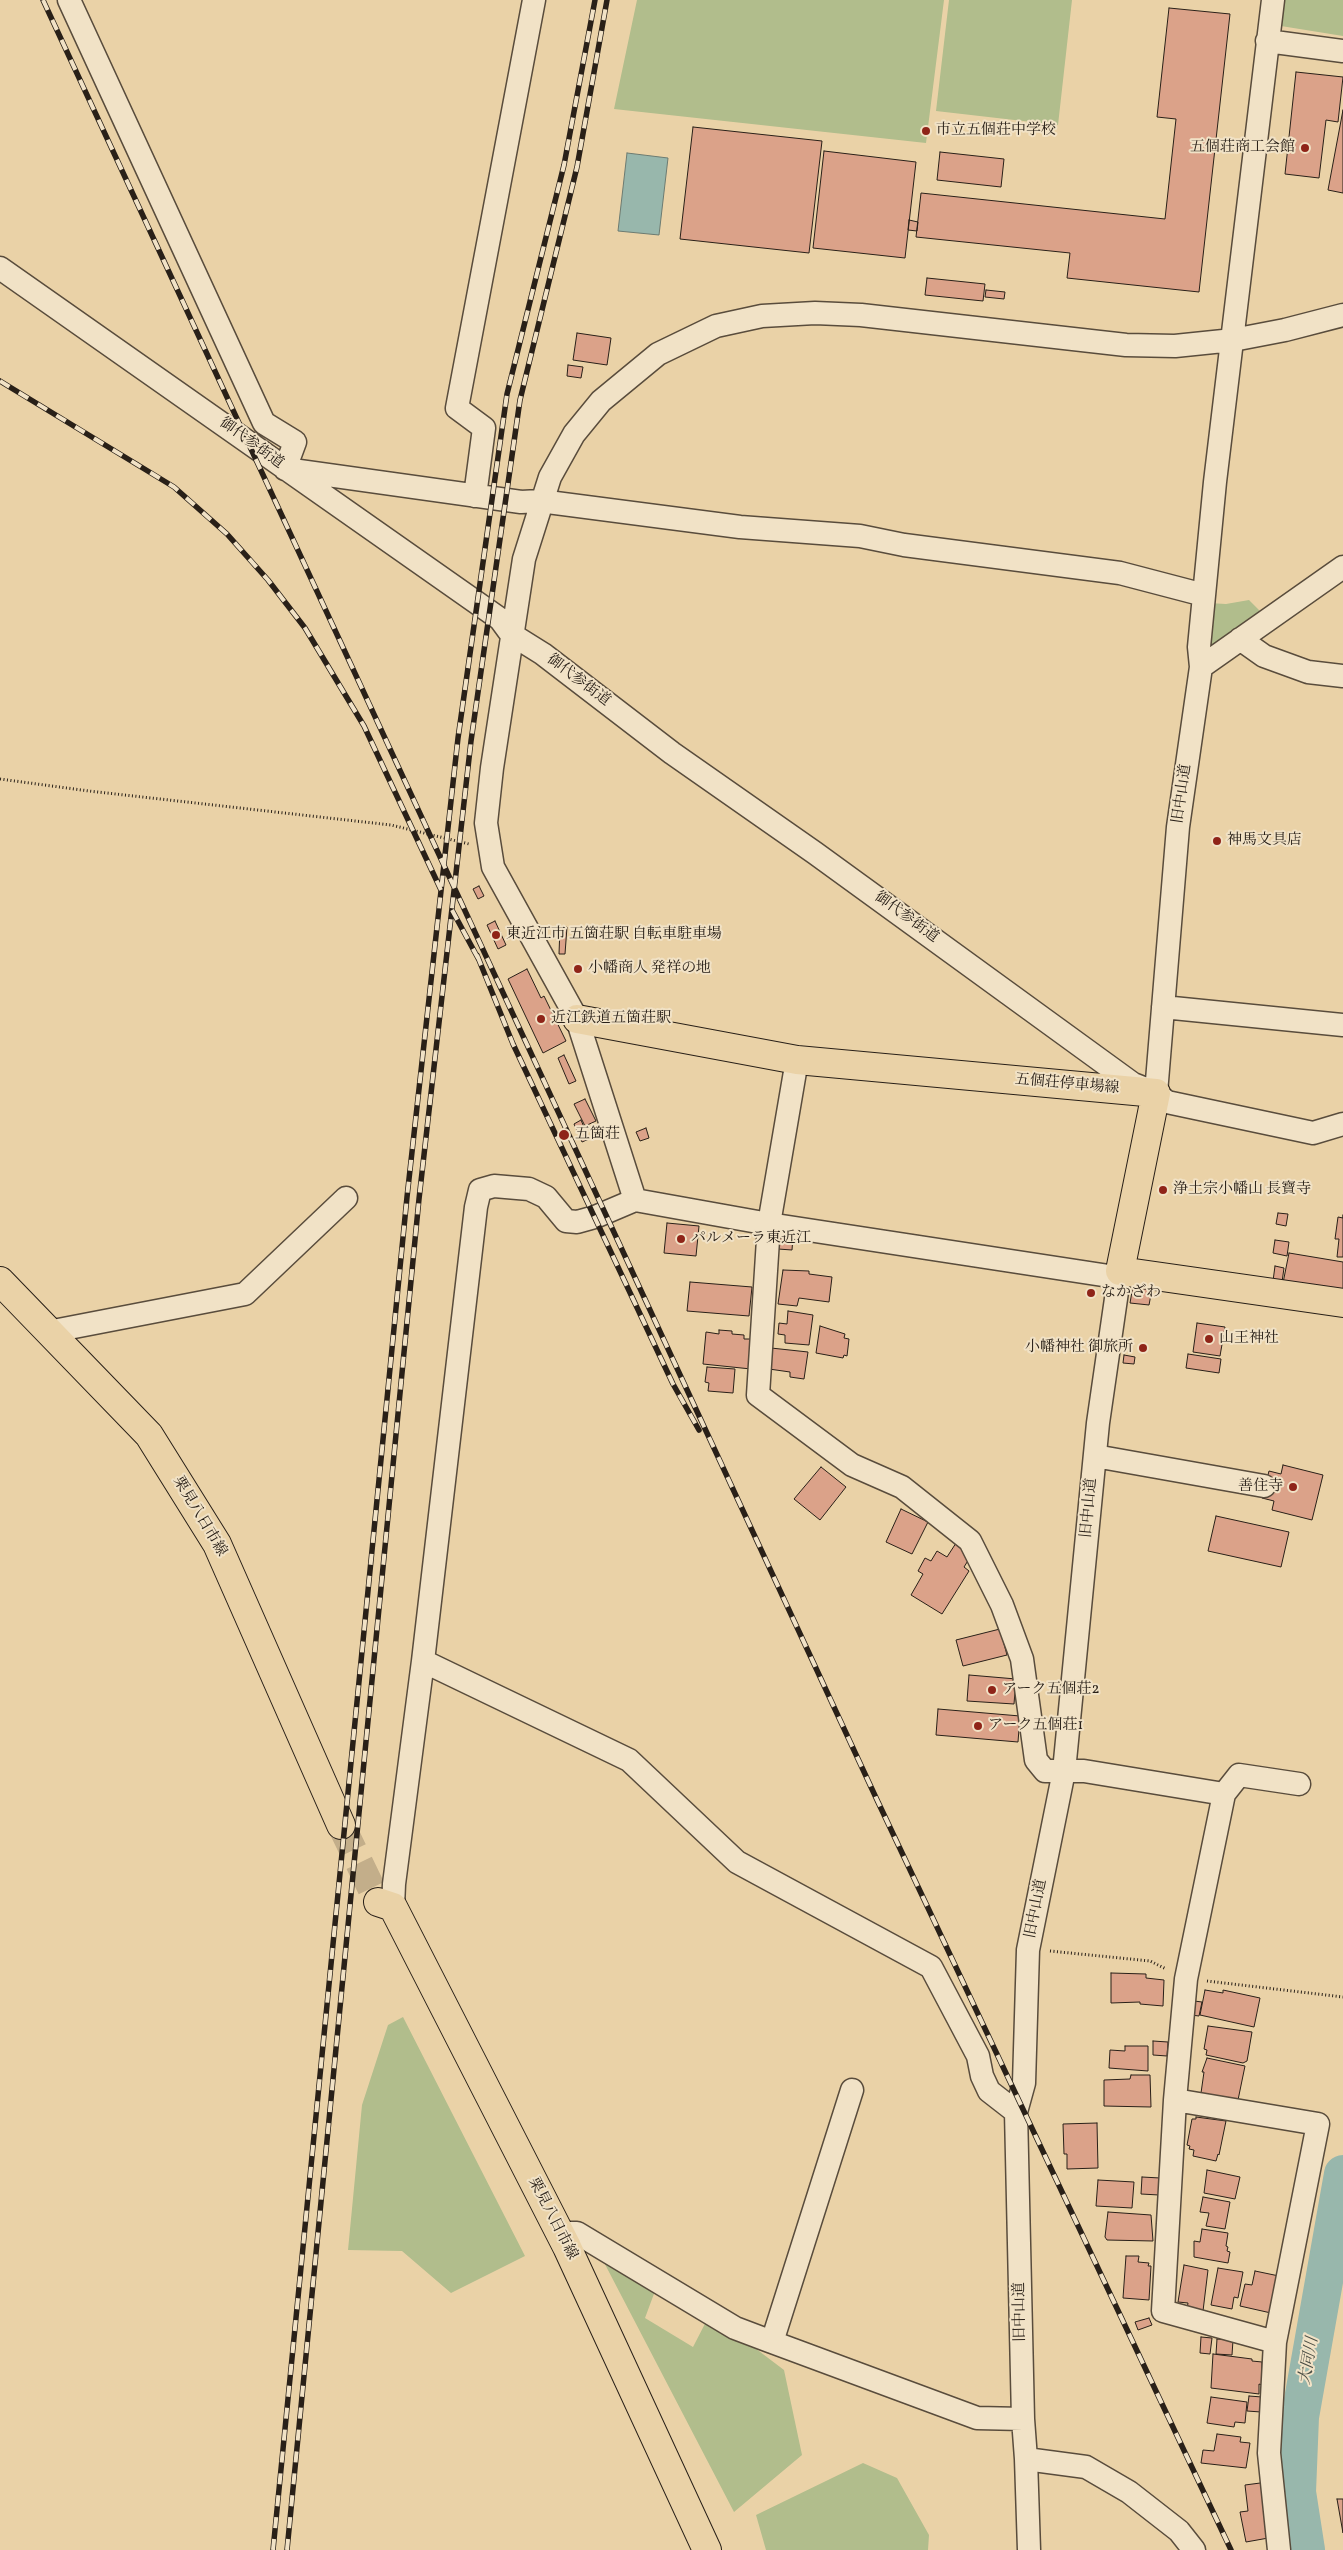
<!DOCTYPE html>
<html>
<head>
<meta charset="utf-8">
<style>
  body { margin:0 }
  canvas { display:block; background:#ead2a7 }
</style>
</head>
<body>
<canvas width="1343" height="2550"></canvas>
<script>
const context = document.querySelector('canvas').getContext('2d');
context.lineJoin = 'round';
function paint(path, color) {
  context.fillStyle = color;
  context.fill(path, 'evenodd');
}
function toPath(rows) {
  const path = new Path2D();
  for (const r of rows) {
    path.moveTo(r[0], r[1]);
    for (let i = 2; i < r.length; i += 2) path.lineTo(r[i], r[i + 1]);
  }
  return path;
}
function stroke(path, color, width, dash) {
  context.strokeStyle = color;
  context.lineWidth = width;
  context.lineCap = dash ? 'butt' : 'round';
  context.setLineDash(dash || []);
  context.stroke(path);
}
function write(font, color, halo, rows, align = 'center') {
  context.font = font + ' Vollkorn,"Noto Serif JP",serif';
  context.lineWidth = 4;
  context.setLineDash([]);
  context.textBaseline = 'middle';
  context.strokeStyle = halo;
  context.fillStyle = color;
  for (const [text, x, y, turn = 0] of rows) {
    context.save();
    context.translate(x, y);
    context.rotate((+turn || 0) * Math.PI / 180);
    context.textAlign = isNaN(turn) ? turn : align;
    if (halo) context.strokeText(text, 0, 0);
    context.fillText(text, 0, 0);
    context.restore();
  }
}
paint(toPath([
  [637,0,944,0,926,143,614,109],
  [949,0,1072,0,1058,125,936,111],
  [1285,0,1343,0,1343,36,1281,26],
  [1249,600,1263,614,1212,648,1204,643,1208,603,1226,604],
  [403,2017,525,2256,451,2293,402,2251,348,2250,362,2105,388,2025],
  [596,2247,658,2283,645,2318,693,2347,710,2314,784,2370,802,2455,734,2512],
  [863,2463,897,2478,929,2535,928,2550,766,2550,756,2515]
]), '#b1bd8c');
const water = toPath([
  [627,153,668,158,659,235,618,231,627,153]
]);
paint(water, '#98b7ac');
stroke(water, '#6c7b71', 1);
stroke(toPath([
  [1306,2550,1297,2492,1300,2417,1343,2174]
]), '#98b7ac', 38);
const building = toPath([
  [1169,8,1230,14,1199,292,1067,278,1070,253,916,237,921,193,1165,219,1176,119,1157,117,1169,8],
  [1296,72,1343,77,1338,122,1326,120,1319,178,1285,174,1296,72],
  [1343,110,1343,193,1328,190,1343,110],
  [693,127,822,141,809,253,680,239,693,127],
  [824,151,916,162,905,258,813,248,824,151],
  [940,152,1004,159,1001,187,937,180,940,152],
  [909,220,918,222,917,231,908,230,909,220],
  [927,278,985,284,983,301,925,295,927,278],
  [986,290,1005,292,1004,299,985,297,986,290],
  [577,333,611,338,607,365,573,360,577,333],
  [568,365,583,367,581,378,567,376,568,365],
  [479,886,484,896,478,899,473,889,479,886],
  [495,921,506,945,498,949,487,925,495,921],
  [560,927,567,927,565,954,559,954,560,927],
  [527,969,541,998,544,996,566,1041,543,1053,508,979,527,969],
  [564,1055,576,1081,569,1084,558,1058,564,1055],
  [585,1099,596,1121,585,1126,574,1104,585,1099],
  [581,1120,589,1139,582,1142,574,1124,581,1120],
  [646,1128,649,1138,640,1141,636,1132,646,1128],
  [1278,1213,1288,1214,1286,1226,1276,1224,1278,1213],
  [1343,1215,1343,1257,1337,1257,1339,1239,1335,1239,1338,1217,1343,1218,1343,1215],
  [667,1223,699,1226,696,1256,664,1253,667,1223],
  [779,1235,793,1237,792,1250,778,1249,779,1235],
  [1275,1240,1289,1242,1287,1256,1273,1253,1275,1240],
  [1289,1253,1343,1262,1343,1293,1283,1283,1289,1253],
  [1275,1266,1284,1268,1282,1282,1273,1281,1275,1266],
  [783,1270,809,1271,809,1274,832,1277,829,1302,799,1298,797,1306,778,1304,783,1270],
  [690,1282,752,1287,749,1316,687,1311,690,1282],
  [1133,1286,1152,1289,1149,1305,1130,1303,1133,1286],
  [788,1311,813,1315,809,1345,785,1343,785,1335,778,1334,779,1323,787,1324,788,1311],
  [1197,1323,1225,1327,1220,1356,1193,1352,1197,1323],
  [820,1326,845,1334,844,1338,849,1339,847,1356,844,1355,843,1358,816,1353,820,1326],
  [719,1330,732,1331,732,1334,744,1335,744,1339,753,1339,751,1369,703,1364,706,1332,719,1334,719,1330],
  [771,1348,808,1352,804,1379,790,1377,790,1372,769,1369,771,1348],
  [1188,1354,1221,1359,1219,1373,1186,1368,1188,1354],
  [1124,1355,1135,1357,1134,1364,1123,1363,1124,1355],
  [707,1367,735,1369,733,1393,708,1391,709,1383,705,1382,707,1367],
  [1283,1465,1323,1475,1312,1520,1272,1510,1274,1501,1262,1498,1269,1471,1281,1474,1283,1465],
  [821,1467,846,1487,820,1520,794,1499,821,1467],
  [901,1509,928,1522,912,1554,886,1542,901,1509],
  [1216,1516,1289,1532,1281,1567,1208,1551,1216,1516],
  [958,1540,969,1559,964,1567,969,1571,942,1614,911,1595,923,1574,918,1571,925,1558,931,1561,937,1551,947,1557,958,1540],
  [1000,1629,1007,1655,963,1666,956,1640,1000,1629],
  [969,1675,1016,1679,1014,1704,967,1701,969,1675],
  [938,1709,1020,1716,1018,1742,936,1735,938,1709],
  [1111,1973,1146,1974,1146,1978,1164,1980,1163,2006,1140,2004,1140,2002,1111,2003,1111,1973],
  [1205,1990,1223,1993,1223,1990,1260,1998,1254,2027,1200,2015,1205,1990],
  [1194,2001,1202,2002,1199,2016,1191,2015,1194,2001],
  [1208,2026,1252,2032,1247,2061,1243,2063,1206,2055,1207,2050,1204,2049,1208,2026],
  [1153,2041,1168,2042,1167,2056,1153,2055,1153,2041],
  [1125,2046,1148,2046,1148,2071,1109,2068,1110,2050,1125,2051,1125,2046],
  [1207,2058,1245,2066,1238,2100,1201,2093,1204,2072,1202,2072,1207,2058],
  [1131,2075,1150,2075,1151,2107,1104,2106,1104,2080,1130,2079,1131,2075],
  [1196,2117,1226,2121,1219,2155,1218,2154,1216,2161,1193,2156,1194,2150,1189,2149,1190,2146,1187,2145,1192,2119,1196,2119,1196,2117],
  [1097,2123,1098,2168,1067,2169,1067,2154,1064,2154,1063,2124,1097,2123],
  [1207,2170,1240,2177,1235,2199,1204,2193,1207,2170],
  [1142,2177,1160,2178,1159,2195,1141,2194,1142,2177],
  [1098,2180,1134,2182,1132,2208,1096,2206,1098,2180],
  [1203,2197,1230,2202,1225,2229,1206,2226,1209,2213,1200,2212,1203,2197],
  [1108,2212,1151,2215,1153,2241,1107,2240,1105,2237,1108,2212],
  [1202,2229,1228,2233,1226,2246,1228,2247,1227,2251,1230,2252,1228,2263,1194,2257,1194,2241,1200,2242,1202,2229],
  [1126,2256,1139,2256,1138,2262,1149,2263,1148,2266,1151,2266,1149,2300,1123,2298,1126,2256],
  [1184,2265,1208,2270,1203,2311,1187,2309,1188,2303,1178,2302,1184,2265],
  [1218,2268,1243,2272,1238,2298,1234,2297,1232,2309,1211,2305,1218,2268],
  [1255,2271,1279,2276,1271,2313,1240,2306,1245,2284,1252,2285,1255,2271],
  [1149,2318,1152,2325,1138,2330,1135,2322,1149,2318],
  [1201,2337,1212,2338,1210,2354,1200,2353,1201,2337],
  [1217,2339,1233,2340,1232,2355,1216,2354,1217,2339],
  [1213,2354,1252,2359,1252,2361,1262,2362,1262,2385,1259,2384,1259,2394,1211,2388,1213,2354],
  [1249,2396,1262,2397,1261,2412,1247,2411,1249,2396],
  [1211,2397,1247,2402,1245,2423,1235,2422,1234,2427,1207,2423,1211,2397],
  [1217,2434,1241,2437,1240,2442,1250,2443,1246,2468,1201,2463,1203,2450,1214,2451,1217,2434],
  [1268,2482,1274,2537,1246,2542,1240,2512,1248,2511,1245,2485,1268,2482],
  [1337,2499,1343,2499,1343,2533,1337,2499]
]);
paint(building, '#dba289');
stroke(building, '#292018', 1);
stroke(toPath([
  [341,1825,378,1902]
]), '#c3ae8a', 28, [28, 14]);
const minor = toPath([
  [69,0,264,423,295,442,285,469,521,502,540,501,740,527,860,536,904,545,1120,573,1204,595],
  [1267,41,1343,51],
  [0,268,500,619,511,634,543,654,672,753,815,853,1133,1084,1156,1093,1167,1102,1313,1133,1343,1124],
  [475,496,484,428,457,408,534,0],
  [1240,639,1264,656,1308,672,1343,676],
  [1201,667,1199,647,1215,482,1273,0],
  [1163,1007,1343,1025],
  [797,1060,769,1224,758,1395,852,1465,902,1487,970,1541,1002,1605,1022,1659,1036,1760,1045,1771,1084,1771,1224,1794,1186,1979,1175,2100,1163,2311,1275,2342,1269,2453,1279,2550],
  [1156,1093,1178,827,1201,667,1343,567],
  [635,1200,577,1019,493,867,486,823,492,768,524,559,550,477,574,434,601,401,658,354,716,326,762,316,815,313,861,315,1126,345,1175,346,1233,340,1285,330,1343,315],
  [48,1332,245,1294,346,1198],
  [1095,1456,1264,1486],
  [423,1661,476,1207,480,1190,494,1186,529,1189,546,1197,566,1221,577,1222,595,1217,635,1200,769,1224,1109,1276,1120,1271],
  [1224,1794,1239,1775,1299,1784],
  [393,1907,394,1884,423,1661,629,1760,737,1862,931,1967,978,2056,982,2076,989,2091,1016,2112],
  [852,2090,772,2342,977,2418,1023,2419],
  [1175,2100,1318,2124,1275,2342],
  [560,2233,577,2233,735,2328,772,2342],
  [1026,2459,1086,2467,1129,2492,1179,2531,1194,2550],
  [1029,2550,1026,2459,1023,2419,1016,2112,1024,2083,1028,1950,1064,1771,1098,1423,1120,1271]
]);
const major = toPath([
  [577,1019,797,1060,1156,1093,1120,1271,1343,1303],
  [0,1281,149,1435,217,1544,341,1825],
  [378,1902,393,1907,567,2247,707,2550]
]);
stroke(minor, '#594c3c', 25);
stroke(major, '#292018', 30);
stroke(toPath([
  [0,779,89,791,391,825,469,844],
  [1050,1951,1150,1961,1166,1969],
  [1207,1981,1343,1997]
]), '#292018', 3, [1, 2.5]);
stroke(minor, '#f1e2c6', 22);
stroke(major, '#ead2a7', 28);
const rail = toPath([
  [43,0,878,1802,1231,2550],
  [0,381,174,487,227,534,268,580,305,628,364,726,441,890],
  [452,910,479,960],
  [477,955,513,1044,673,1384,699,1430],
  [273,2550,407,1197,458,738,507,394,564,165,595,0],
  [287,2550,419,1199,471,741,520,400,577,167,607,0]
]);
stroke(rail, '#292018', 5.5);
stroke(rail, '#f1e2c6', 4, [11]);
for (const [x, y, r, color] of [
  [926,131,5,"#8f2418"],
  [1305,148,5,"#8f2418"],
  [1217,841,5,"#8f2418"],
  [496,935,5,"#8f2418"],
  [578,969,5,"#8f2418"],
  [541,1019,5,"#8f2418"],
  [564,1135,6,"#8f2418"],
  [1163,1190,5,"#8f2418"],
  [681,1239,5,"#8f2418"],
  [1091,1293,5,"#8f2418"],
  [1209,1339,5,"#8f2418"],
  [1143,1348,5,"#8f2418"],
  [1293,1487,5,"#8f2418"],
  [992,1690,5,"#8f2418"],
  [978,1726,5,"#8f2418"]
]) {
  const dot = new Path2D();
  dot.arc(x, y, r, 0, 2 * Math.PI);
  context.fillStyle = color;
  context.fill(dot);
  stroke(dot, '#f1e2c6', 2);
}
write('15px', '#292018', '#f1e2c6', [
  ["市立五個荘中学校",936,131],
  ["五個荘商工会館",1295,148,"right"],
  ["神馬文具店",1227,841],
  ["東近江市 五箇荘駅 自転車駐車場",506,935],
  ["小幡商人 発祥の地",588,969],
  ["近江鉄道五箇荘駅",551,1019],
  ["五箇荘",575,1135],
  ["浄土宗小幡山 長寶寺",1173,1190],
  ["パルメーラ東近江",691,1239],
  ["なかざわ",1101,1293],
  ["山王神社",1219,1339],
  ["小幡神社 御旅所",1133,1348,"right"],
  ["善住寺",1283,1487,"right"],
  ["アーク五個荘2",1002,1690],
  ["アーク五個荘1",988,1726]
], 'left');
write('15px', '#292018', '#f1e2c6', [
  ["御代参街道",251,444,36],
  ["御代参街道",578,681,37],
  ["旧中山道",1183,794,-82],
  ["御代参街道",906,918,36],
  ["五個荘停車場線",1067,1085,5],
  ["旧中山道",1090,1508,-85],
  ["栗見八日市線",199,1517,59],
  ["旧中山道",1037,1909,-79],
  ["栗見八日市線",552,2219,63],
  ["旧中山道",1021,2312,-91]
]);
write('italic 16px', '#4a4d44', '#f1e2c6', [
  ["大同川",1310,2361,-80]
]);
</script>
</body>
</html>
